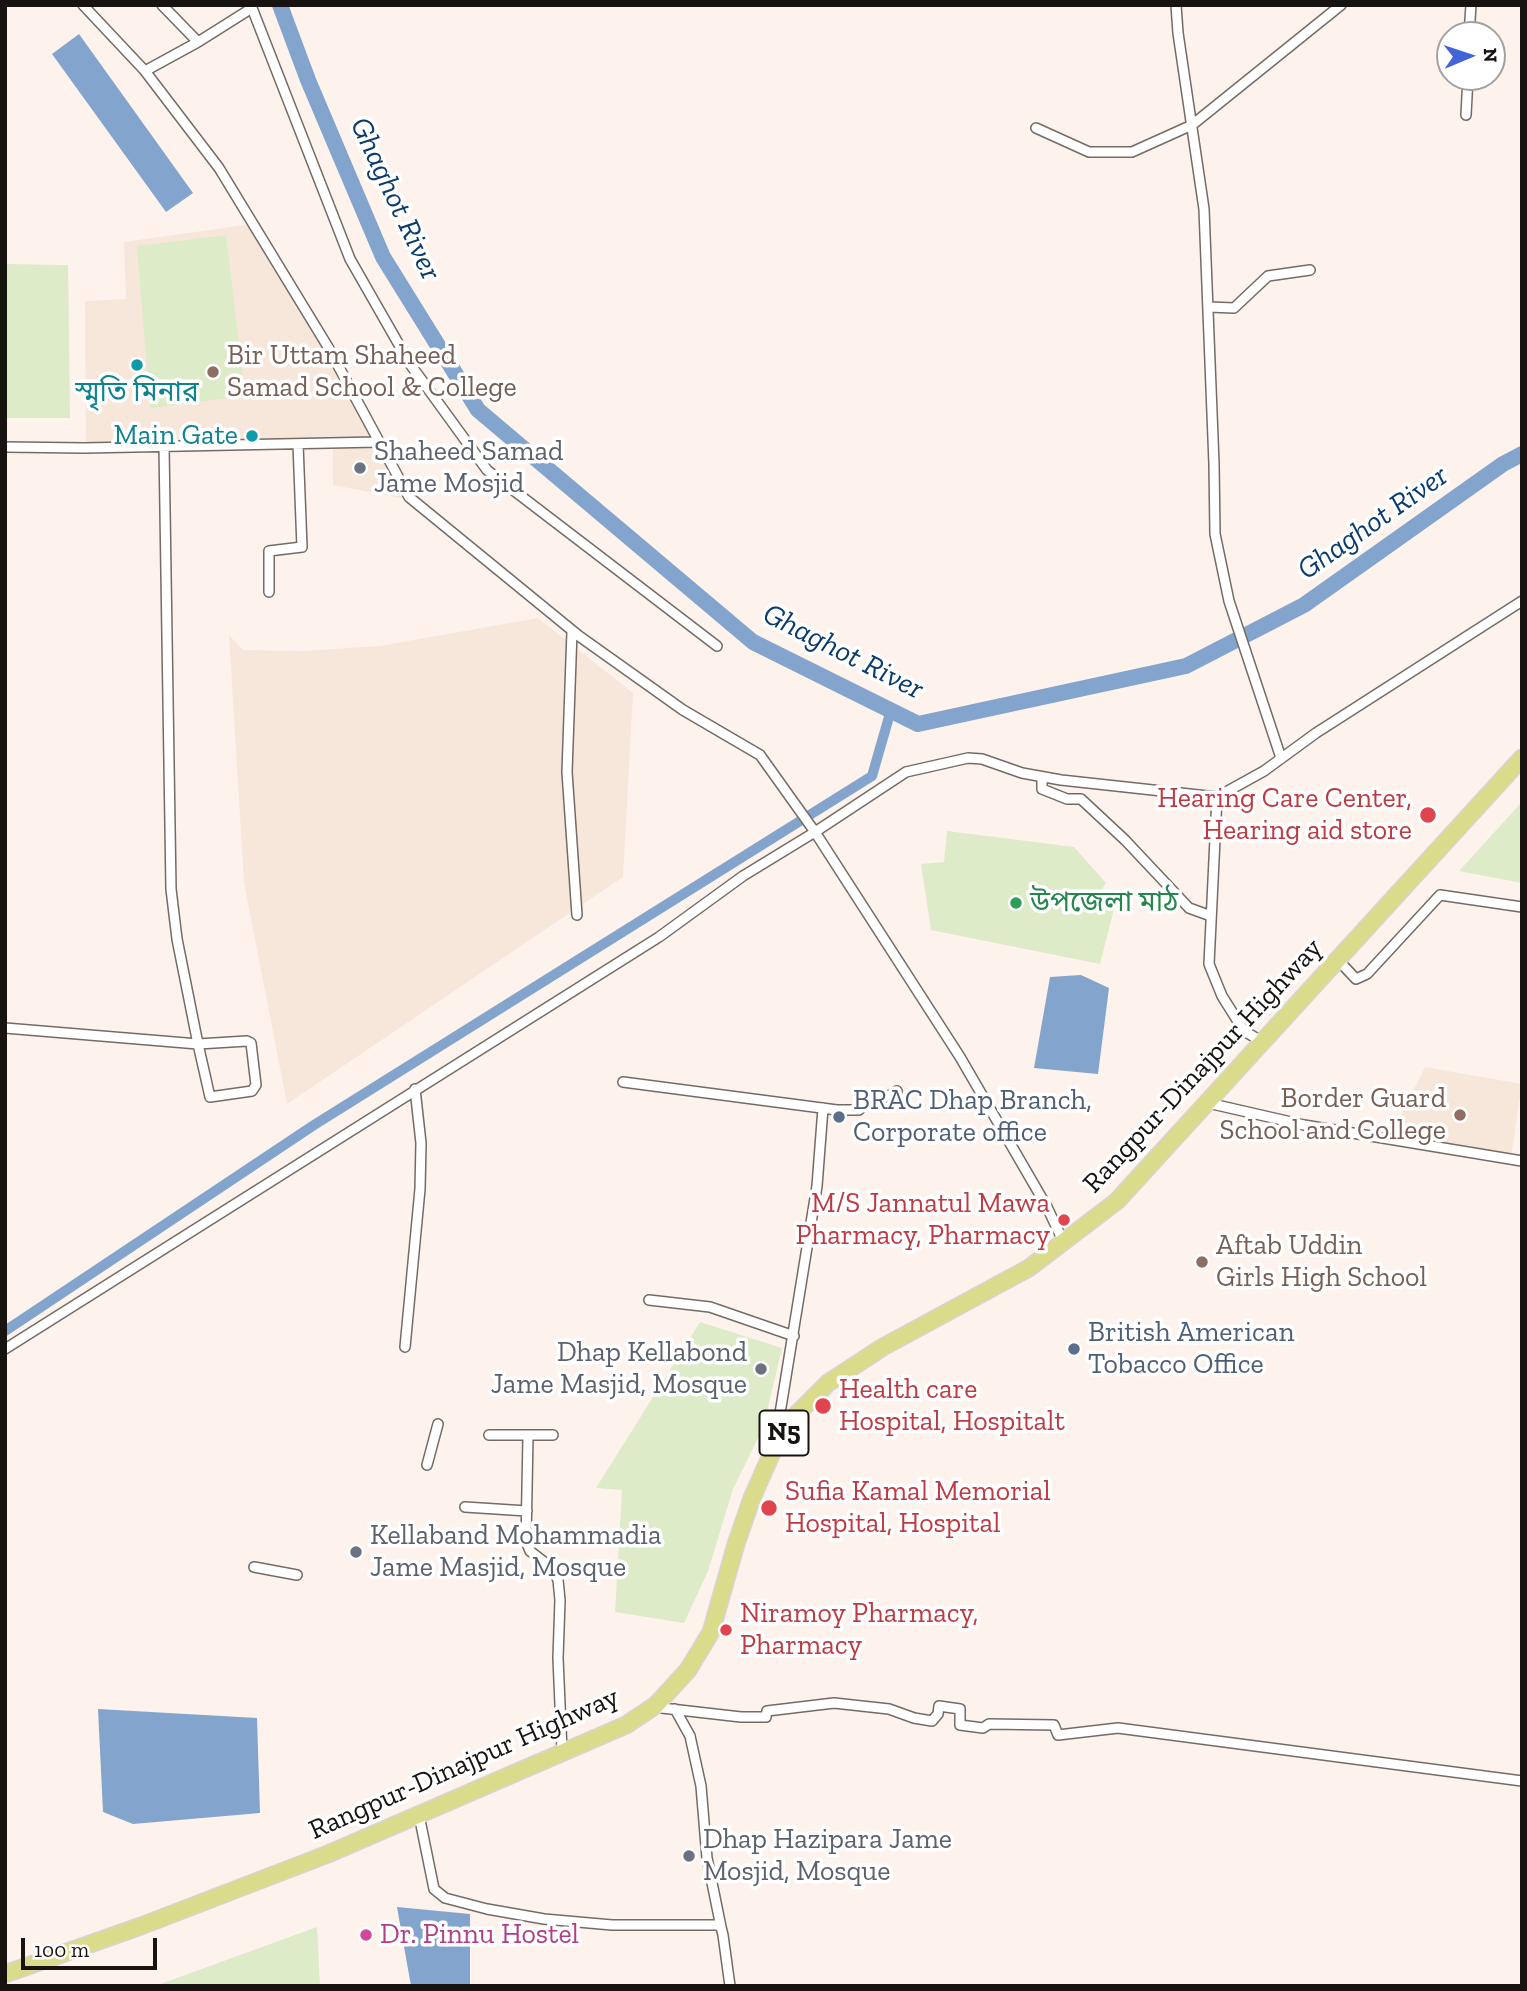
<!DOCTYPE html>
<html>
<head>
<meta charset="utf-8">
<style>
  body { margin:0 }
  #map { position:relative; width:1527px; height:1991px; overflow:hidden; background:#fdf3ec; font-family:"Zilla Slab",serif }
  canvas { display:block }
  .frame { position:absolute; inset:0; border:7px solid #161311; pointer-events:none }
  .north { position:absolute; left:1436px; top:21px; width:70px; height:70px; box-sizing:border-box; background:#fff; border:2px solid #a2a1a0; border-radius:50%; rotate:88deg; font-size:19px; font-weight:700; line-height:28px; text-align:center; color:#161311 }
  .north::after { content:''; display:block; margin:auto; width:24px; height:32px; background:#4264d6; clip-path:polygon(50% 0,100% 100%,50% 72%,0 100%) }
  .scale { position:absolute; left:21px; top:1938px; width:136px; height:32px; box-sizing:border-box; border:4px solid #161311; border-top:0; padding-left:9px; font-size:21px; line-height:24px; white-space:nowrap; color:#161311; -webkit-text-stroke:5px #fff; paint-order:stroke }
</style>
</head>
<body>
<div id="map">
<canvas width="1527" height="1991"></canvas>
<div class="frame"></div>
<div class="north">N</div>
<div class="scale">100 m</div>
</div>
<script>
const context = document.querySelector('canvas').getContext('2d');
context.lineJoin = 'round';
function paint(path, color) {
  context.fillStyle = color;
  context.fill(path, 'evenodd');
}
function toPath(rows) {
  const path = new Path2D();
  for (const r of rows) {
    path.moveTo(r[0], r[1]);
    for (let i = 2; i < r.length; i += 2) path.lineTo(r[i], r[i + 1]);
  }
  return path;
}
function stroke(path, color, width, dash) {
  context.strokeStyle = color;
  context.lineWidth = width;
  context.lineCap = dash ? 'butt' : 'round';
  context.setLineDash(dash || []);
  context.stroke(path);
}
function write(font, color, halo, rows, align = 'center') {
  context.font = font + ' "Zilla Slab","Noto Sans Bengali",serif';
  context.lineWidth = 7;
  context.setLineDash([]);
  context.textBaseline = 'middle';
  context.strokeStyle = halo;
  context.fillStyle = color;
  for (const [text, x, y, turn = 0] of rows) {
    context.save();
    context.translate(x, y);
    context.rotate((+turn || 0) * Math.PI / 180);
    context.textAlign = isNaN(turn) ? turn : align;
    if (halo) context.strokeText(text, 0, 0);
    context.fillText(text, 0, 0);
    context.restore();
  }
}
paint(toPath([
  [252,224,327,348,408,497,400,498,333,485,333,444,86,449,85,301,126,299,124,242],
  [538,618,633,693,623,877,287,1104,244,883,229,635,243,650,303,651,380,646],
  [1425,1067,1522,1084,1511,1157,1391,1134]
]), '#f7e7db');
paint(toPath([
  [226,235,245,396,150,408,137,246],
  [5,264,68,265,70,418,5,418],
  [1522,802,1522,883,1459,871],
  [947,831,1074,847,1106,883,1097,897,1114,909,1100,964,931,930,921,864,944,862],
  [700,1322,782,1348,763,1428,733,1489,708,1571,684,1623,615,1612,622,1490,596,1488],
  [317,1927,320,1986,155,1986]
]), '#ddebc8');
paint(toPath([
  [79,34,193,193,166,212,52,54],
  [1081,975,1109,988,1098,1074,1034,1068,1050,977],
  [98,1709,257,1718,260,1813,133,1824,103,1812],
  [397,1907,470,1914,470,1986,411,1986]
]), '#83a4cd');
stroke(toPath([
  [5,1331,314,1125,872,776,891,710]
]), '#83a4cd', 10);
stroke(toPath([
  [280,5,308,80,383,257,478,410,753,642,918,724,1186,666,1304,605,1503,464,1522,454]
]), '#83a4cd', 16);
const minor = toPath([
  [83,5,145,71,219,168,328,347,409,497,579,636,683,710,760,755,815,832,960,1057,1047,1207,1064,1243],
  [162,5,198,42,252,8,350,259,410,364,487,470,717,646],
  [1176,5,1178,33,1204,209,1214,464,1215,534,1229,601,1281,758],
  [1469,35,1471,5],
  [145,71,198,42],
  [1466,115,1468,77],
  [1036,128,1089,152,1132,152,1192,125,1341,5],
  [1209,307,1234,308,1268,276,1310,270],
  [5,447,85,448,378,442],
  [269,592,269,551,302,547,298,444],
  [572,631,567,772,577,915],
  [1042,777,1042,789,1067,799,1081,799,1125,840,1189,908,1211,916],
  [1338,960,1356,979,1367,974,1440,895,1522,907],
  [5,1028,198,1044,247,1041,251,1043,256,1085,252,1091,210,1097,198,1044,177,939,171,889,164,447],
  [1263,1042,1244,1031,1222,996,1209,964,1217,797,1264,771,1316,733,1522,601],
  [623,1082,837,1110,859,1110,868,1099,887,1097,897,1091],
  [1208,1103,1304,1125,1522,1161],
  [649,1300,710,1307,794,1336],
  [405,1347,420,1189,421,1143,415,1089],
  [5,1349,659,937,743,876,815,832,906,772,968,758,982,759,1022,773,1061,780,1217,797],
  [489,1435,553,1435],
  [528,1436,526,1541,530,1551,552,1568,558,1580,560,1600,558,1658,562,1751],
  [776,1438,817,1186,823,1108],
  [427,1465,438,1424],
  [465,1507,527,1511],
  [254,1567,297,1575],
  [653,1707,741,1717,766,1717,767,1711,834,1703,889,1709,914,1718,932,1721,938,1714,939,1706,960,1709,960,1725,983,1728,989,1724,1054,1725,1058,1735,1118,1728,1522,1781],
  [675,1709,690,1736,701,1786,707,1858,721,1927],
  [419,1815,434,1889,445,1898,487,1909,544,1919,612,1925,717,1925,721,1927,723,1935,730,1986]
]);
const trunk = toPath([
  [5,1974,141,1926,328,1854,626,1725,656,1705,688,1670,711,1632,736,1544,752,1498,775,1446,797,1414,828,1383,883,1347,1029,1268,1117,1201,1522,758]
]);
stroke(minor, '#746b65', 12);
stroke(trunk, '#d5d5d4', 19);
stroke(minor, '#fff', 9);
stroke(trunk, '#dbdb8c', 16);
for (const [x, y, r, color] of [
  [137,365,7,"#0f9aa8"],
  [213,372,7,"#8d6e63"],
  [252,436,7,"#0f9aa8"],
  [360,468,7,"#6b7280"],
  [1428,815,9,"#e0444e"],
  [1016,903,7,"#2e9e5b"],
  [1460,1115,7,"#8d6e63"],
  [839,1117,7,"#5c6f8a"],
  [1064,1220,7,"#e0444e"],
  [1202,1262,7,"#8d6e63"],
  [1074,1349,7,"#5c6f8a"],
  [761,1369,7,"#6b7280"],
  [823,1406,9,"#e0444e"],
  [769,1508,9,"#e0444e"],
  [356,1552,7,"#6b7280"],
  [726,1630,7,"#e0444e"],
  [689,1856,7,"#6b7280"],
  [366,1935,7,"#d1479c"]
]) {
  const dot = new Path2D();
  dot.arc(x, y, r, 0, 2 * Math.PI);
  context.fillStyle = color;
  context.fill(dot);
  stroke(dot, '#fff', 2.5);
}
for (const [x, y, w] of [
  [784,1433,49]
]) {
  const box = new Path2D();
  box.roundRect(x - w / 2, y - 22.5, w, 45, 5);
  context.fillStyle = '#fff';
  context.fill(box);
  stroke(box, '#161311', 2);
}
write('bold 26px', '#161311', null, [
  ["N5",784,1433]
]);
write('28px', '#785e54', '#fff', [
  ["Bir Uttam Shaheed",227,356],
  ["Samad School & College",227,388],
  ["Border Guard",1446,1099,"right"],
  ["School and College",1446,1131,"right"],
  ["Aftab Uddin",1216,1246],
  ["Girls High School",1216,1278]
], 'left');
write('28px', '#0d838f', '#fff', [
  ["স্মৃতি মিনার",137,393],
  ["Main Gate",238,436,"right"]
]);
write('28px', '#5b616d', '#fff', [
  ["Shaheed Samad",374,452],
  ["Jame Mosjid",374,484],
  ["Dhap Kellabond",747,1353,"right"],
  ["Jame Masjid, Mosque",747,1385,"right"],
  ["Kellaband Mohammadia",370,1536],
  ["Jame Masjid, Mosque",370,1568],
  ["Dhap Hazipara Jame",703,1840],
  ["Mosjid, Mosque",703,1872]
], 'left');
write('28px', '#be3a42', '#fff', [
  ["Hearing Care Center,",1412,799,"right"],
  ["Hearing aid store",1412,831,"right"],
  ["M/S Jannatul Mawa",1050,1204,"right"],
  ["Pharmacy, Pharmacy",1050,1236,"right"],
  ["Health care",839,1390],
  ["Hospital, Hospitalt",839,1422],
  ["Sufia Kamal Memorial",785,1492],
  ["Hospital, Hospital",785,1524],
  ["Niramoy Pharmacy,",740,1614],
  ["Pharmacy",740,1646]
], 'left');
write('28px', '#27864d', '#fff', [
  ["উপজেলা মাঠ",1030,903]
], 'left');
write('28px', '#161311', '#fff', [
  ["Rangpur-Dinajpur Highway",1203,1066,-47],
  ["Rangpur-Dinajpur Highway",464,1764,-24]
]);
write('28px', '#4e5e75', '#fff', [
  ["BRAC Dhap Branch,",853,1101],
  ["Corporate office",853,1133],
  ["British American",1088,1333],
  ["Tobacco Office",1088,1365]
], 'left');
write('28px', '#b23c85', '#fff', [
  ["Dr. Pinnu Hostel",380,1935]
], 'left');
write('italic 30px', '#093b6d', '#fff', [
  ["Ghaghot River",395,199,65],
  ["Ghaghot River",1373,523,-35],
  ["Ghaghot River",843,652,27]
]);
</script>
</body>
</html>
